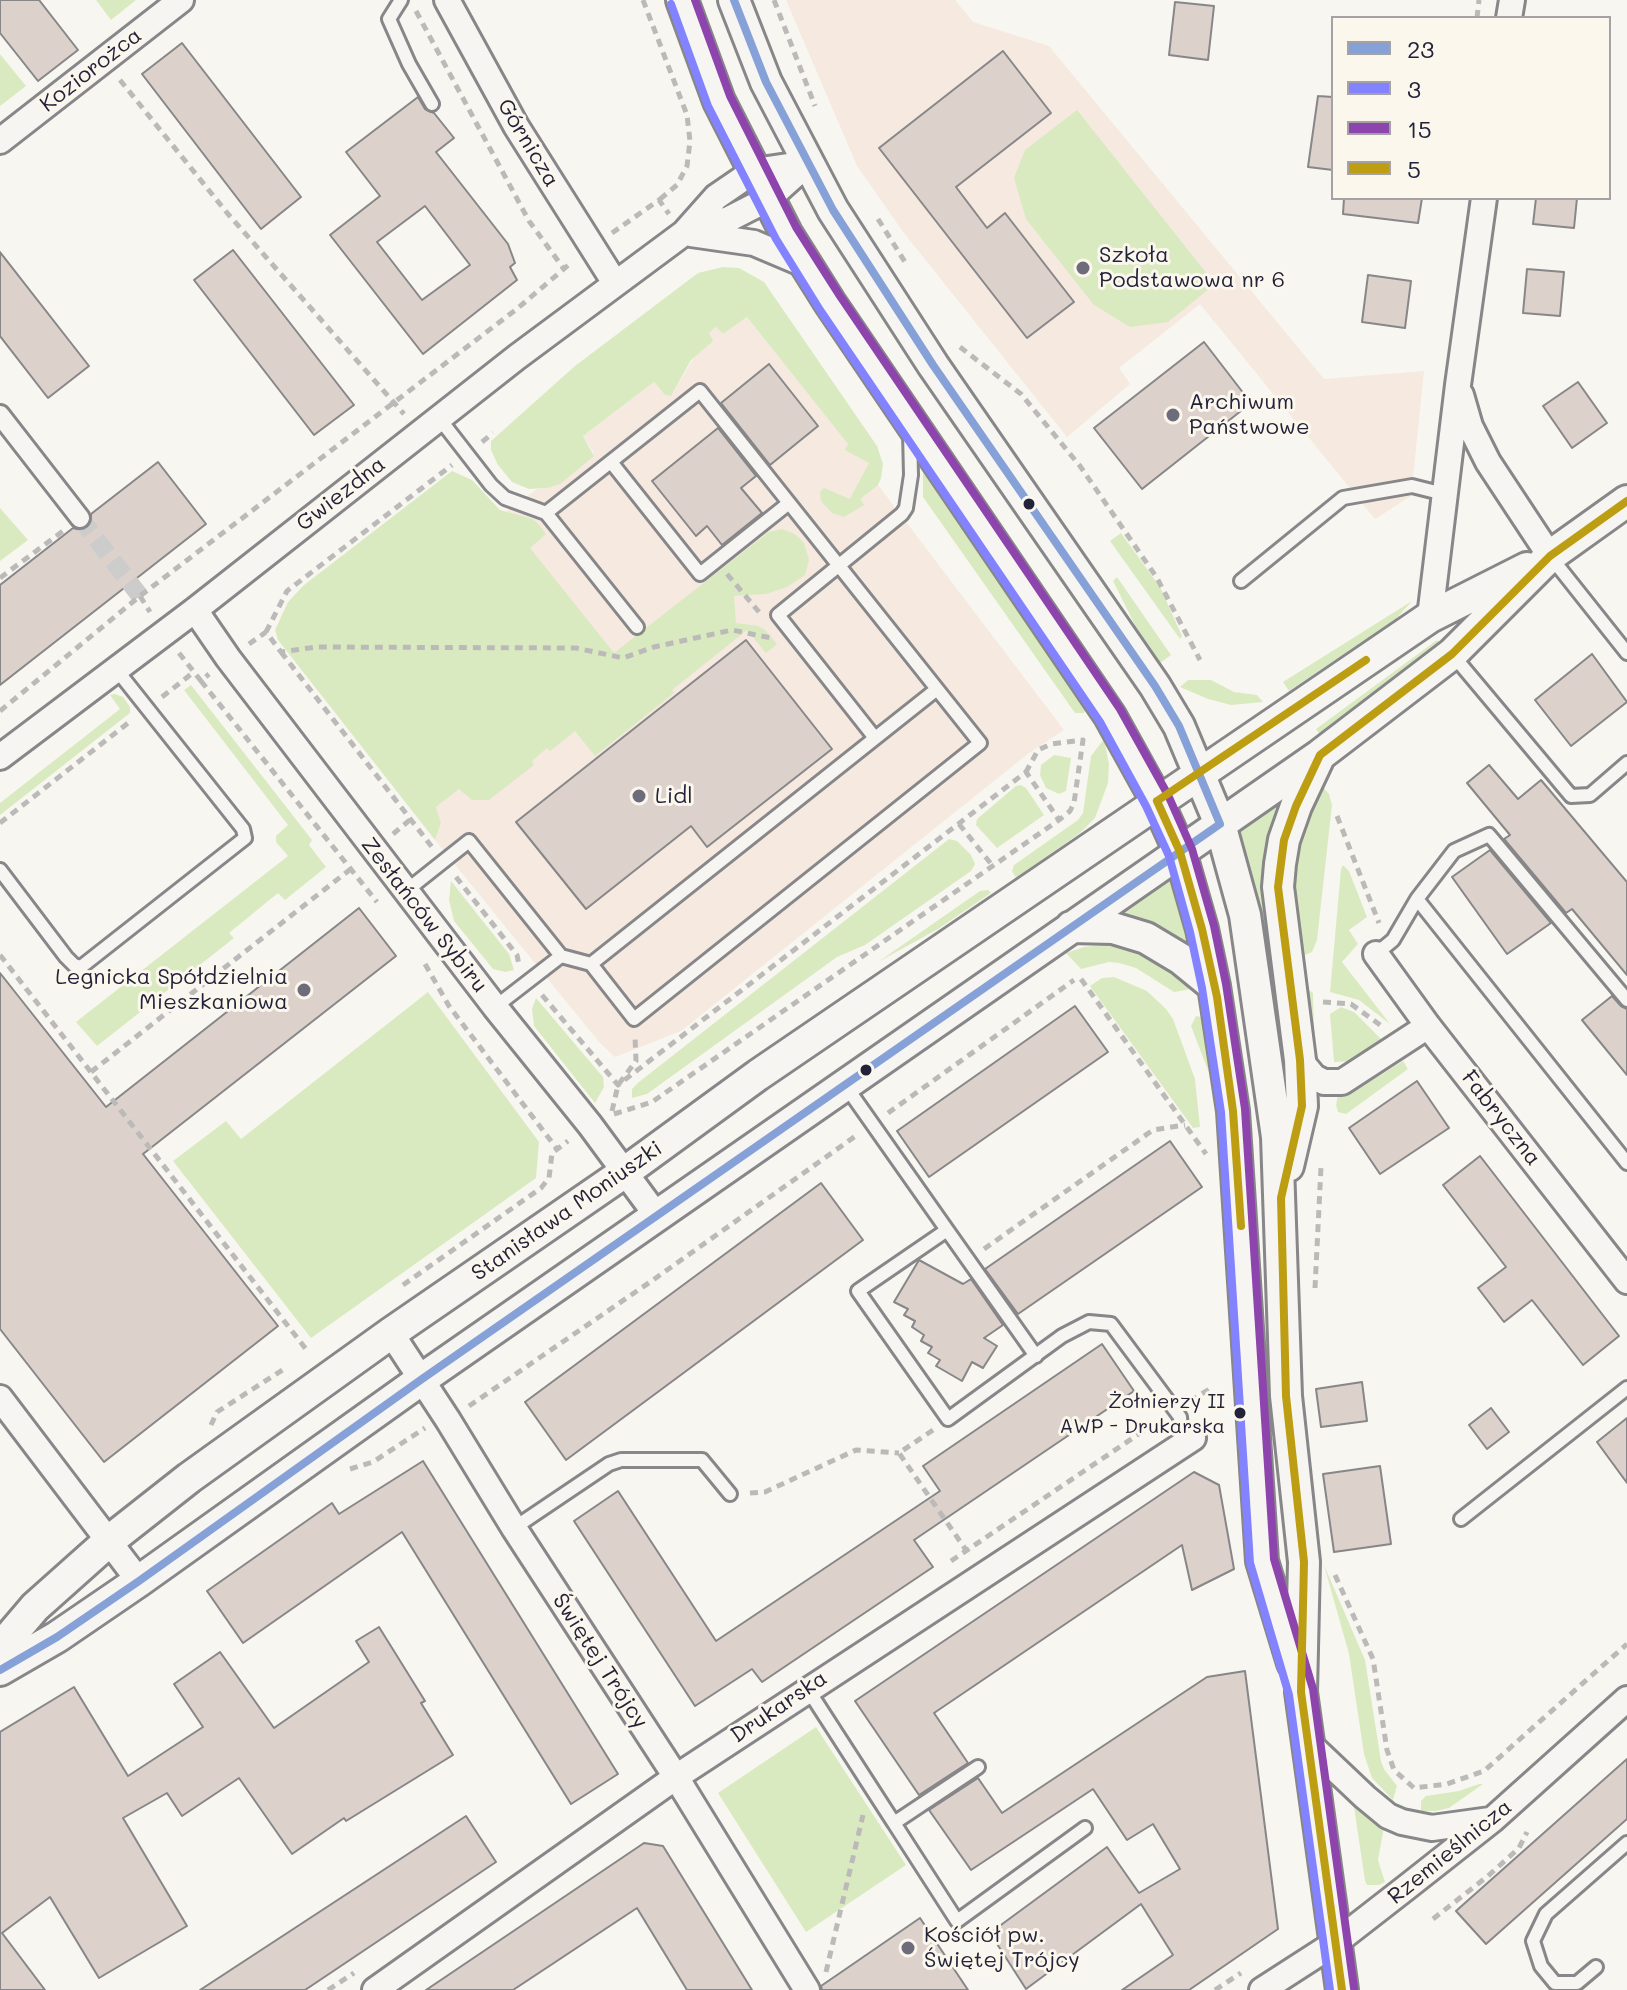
<!DOCTYPE html>
<html>
<head>
<meta charset="utf-8">
<style>
  body { margin:0 }
  #map { position:relative; width:1627px; height:1990px; overflow:hidden; background:#f8f6f0; font-family:Mali,sans-serif }
  canvas { display:block }
  .legend { position:absolute; left:1331px; top:16px; width:280px; height:184px; box-sizing:border-box; background:#fbf7ec; border:2px solid #a4a2a5; margin:0; padding:10px 14px; list-style:none; font-size:24px; color:#22223b }
  .legend li { display:flex; align-items:center; gap:16px; height:40px }
  .legend b { width:40px; border:2px solid #a4a2a5 }
</style>
</head>
<body>
<div id="map">
<canvas width="1627" height="1990"></canvas>
<ul class="legend">
<li><b style="height:10px;background:#86a1d8"></b>23</li>
<li><b style="height:10px;background:#8383ff"></b>3</li>
<li><b style="height:10px;background:#8e44ad"></b>15</li>
<li><b style="height:10px;background:#bd9e12"></b>5</li>
</ul>
</div>
<script>
const context = document.querySelector('canvas').getContext('2d');
context.lineJoin = 'round';
function paint(path, color) {
  context.fillStyle = color;
  context.fill(path, 'evenodd');
}
function toPath(rows) {
  const path = new Path2D();
  for (const r of rows) {
    path.moveTo(r[0], r[1]);
    for (let i = 2; i < r.length; i += 2) path.lineTo(r[i], r[i + 1]);
  }
  return path;
}
function stroke(path, color, width, dash) {
  context.strokeStyle = color;
  context.lineWidth = width;
  context.lineCap = dash ? 'butt' : 'round';
  context.setLineDash(dash || []);
  context.stroke(path);
}
function write(font, color, halo, rows, align = 'center') {
  context.font = font + ' Mali,sans-serif';
  context.lineWidth = 6;
  context.setLineDash([]);
  context.textBaseline = 'middle';
  context.strokeStyle = halo;
  context.fillStyle = color;
  for (const [text, x, y, turn = 0] of rows) {
    context.save();
    context.translate(x, y);
    context.rotate((+turn || 0) * Math.PI / 180);
    context.textAlign = isNaN(turn) ? turn : align;
    if (halo) context.strokeText(text, 0, 0);
    context.fillText(text, 0, 0);
    context.restore();
  }
}
paint(toPath([
  [786,0,955,0,973,22,1049,46,1324,379,1424,371,1411,496,1375,519,1200,304,1119,368,1130,384,1067,437,904,233,857,166],
  [747,317,849,444,846,446,870,463,878,485,1064,730,1029,753,681,1031,615,1057,599,1042,435,840,441,823,436,807,459,789,530,547,514,515,505,512,537,489,547,488,594,453,583,436,654,382,665,395,671,396,708,334,716,327,723,334]
]), '#f5e9e0');
paint(toPath([
  [96,0,136,0,111,20],
  [0,54,26,86,0,106],
  [1077,110,1215,284,1168,322,1130,327,1094,305,1026,219,1014,178,1025,150],
  [723,267,739,268,764,282,877,446,883,464,881,478,878,485,860,499,864,505,844,517,832,513,821,501,820,492,824,488,850,499,869,463,845,450,848,444,747,317,723,334,716,327,709,333,713,341,691,360,671,396,665,395,654,382,583,436,594,456,560,484,547,488,529,489,512,482,498,465,491,450,491,441,575,366,698,273],
  [923,467,1086,707,1084,713,1075,713,923,497],
  [452,471,472,480,500,510,533,519,540,526,546,534,530,548,614,653,769,532,782,529,795,534,804,543,809,560,805,575,787,587,766,594,734,596,736,623,758,626,765,630,777,644,766,653,747,630,672,690,674,693,595,756,575,731,550,751,547,748,532,761,534,765,489,800,472,800,459,789,436,807,441,823,435,840,278,640,275,630,288,602,304,585],
  [0,508,28,540,0,561],
  [1121,533,1160,587,1182,636,1180,639,1110,541],
  [1117,577,1171,655,1160,663,1136,627,1113,581],
  [1412,601,1396,619,1289,691,1283,682],
  [1437,640,1439,642,1321,736,1316,729],
  [1188,680,1211,680,1234,692,1257,695,1263,702,1231,705,1208,699,1180,687],
  [191,685,312,840,309,845,326,867,285,900,278,893,229,933,234,938,97,1046,76,1022,288,856,276,842,276,836,288,825,184,690],
  [115,694,123,697,130,707,130,713,0,815,0,803,120,709,110,695],
  [1104,739,1109,764,1108,783,1095,818,1080,833,1016,878,1012,871,1014,865,1078,820,1083,813,1091,756],
  [1054,755,1071,758,1066,791,1059,794,1046,788,1040,775,1041,765],
  [1021,785,1026,788,1044,815,997,848,976,825,977,819,1016,786],
  [1323,787,1329,794,1332,805,1317,940,1312,952,1298,958,1290,884,1306,818],
  [1283,800,1276,965,1269,967,1260,908,1240,830],
  [949,839,957,841,971,855,975,864,971,871,865,945,837,957,647,1094,632,1098,632,1089,639,1082],
  [1343,865,1349,871,1367,917,1349,930,1358,944,1342,962,1390,1024,1359,1000,1330,992,1341,869],
  [1168,880,1171,883,1190,946,1188,948,1115,917],
  [451,881,509,954,514,970,505,972,493,969,454,921,449,900],
  [988,890,991,893,938,929,878,962,980,891],
  [1109,944,1135,948,1175,971,1191,989,1174,992,1136,968,1119,963,1109,962,1081,969,1066,953,1084,947],
  [1114,977,1147,991,1166,1009,1173,1019,1195,1079,1200,1127,1193,1128,1090,986,1102,978],
  [1305,987,1313,993,1313,998,1315,1049,1310,1038],
  [428,992,539,1142,536,1178,311,1338,173,1161,226,1121,241,1139],
  [536,998,603,1077,604,1087,595,1103,534,1026,532,1009],
  [1341,1007,1354,1012,1385,1043,1355,1061,1334,1062,1330,1014],
  [1196,1016,1201,1017,1204,1029,1209,1073,1191,1026],
  [1403,1061,1408,1069,1346,1114,1338,1112,1336,1105,1338,1095,1352,1093],
  [1324,1565,1365,1660,1381,1761,1384,1769,1397,1786,1393,1800,1372,1778,1364,1754,1349,1654],
  [816,1727,906,1865,806,1932,718,1793],
  [1479,1784,1483,1784,1449,1808,1436,1811,1421,1811,1421,1801,1426,1796,1459,1791],
  [1358,1805,1372,1821,1384,1827,1378,1860,1385,1882,1379,1885,1367,1885,1365,1881,1354,1807]
]), '#daeac0');
const building = toPath([
  [0,0,39,0,78,50,38,81,0,33,0,0],
  [1175,2,1214,6,1208,60,1169,55,1175,2],
  [182,43,301,197,261,229,142,74,182,43],
  [1003,51,1051,113,956,187,987,228,1005,213,1074,302,1027,338,879,148,1003,51],
  [1318,96,1333,97,1333,170,1308,167,1318,96],
  [418,97,425,109,434,113,454,138,436,152,508,244,515,263,510,267,517,280,423,354,330,235,380,196,346,152,418,97],
  [425,206,470,265,422,300,377,242,425,206],
  [1344,198,1422,198,1418,223,1343,214,1344,198],
  [1536,198,1577,198,1574,228,1533,224,1536,198],
  [233,250,354,405,314,435,194,280,233,250],
  [0,252,89,366,48,398,0,336,0,252],
  [1527,269,1564,272,1560,316,1523,313,1527,269],
  [1368,275,1411,281,1405,328,1362,322,1368,275],
  [1204,342,1251,403,1142,489,1094,428,1204,342],
  [769,364,818,426,770,465,721,403,769,364],
  [1578,382,1607,423,1572,448,1543,406,1578,382],
  [718,428,756,476,741,488,762,513,722,545,707,526,696,536,652,481,718,428],
  [158,462,206,524,0,685,0,585,73,528,81,530,88,527,91,522,91,514,158,462],
  [746,640,832,749,707,847,691,826,586,909,516,822,746,640],
  [1592,654,1627,702,1571,746,1535,700,1592,654],
  [1489,765,1518,799,1541,780,1627,882,1627,975,1572,909,1566,913,1504,839,1510,835,1467,783,1489,765],
  [1490,850,1551,923,1507,954,1452,877,1490,850],
  [359,908,396,956,143,1154,278,1326,104,1462,0,1329,0,973,106,1107,359,908],
  [1612,996,1621,1006,1627,1009,1627,1075,1582,1020,1612,996],
  [1075,1006,1108,1052,929,1177,897,1131,1075,1006],
  [1417,1081,1449,1128,1380,1174,1349,1128,1417,1081],
  [1170,1141,1202,1187,1018,1314,985,1269,1170,1141],
  [1480,1156,1619,1336,1583,1365,1532,1300,1504,1322,1478,1288,1506,1267,1443,1185,1480,1156],
  [821,1183,863,1240,566,1460,525,1402,821,1183],
  [919,1260,963,1284,971,1279,1003,1325,984,1338,997,1346,983,1368,972,1362,962,1381,936,1366,940,1360,928,1353,932,1347,921,1341,924,1335,912,1327,915,1321,904,1315,908,1309,894,1302,919,1260],
  [1102,1344,1134,1391,914,1540,933,1567,762,1682,752,1669,695,1706,574,1521,618,1491,716,1641,940,1491,923,1466,1102,1344],
  [1362,1382,1367,1421,1321,1427,1316,1389,1362,1382],
  [1491,1408,1509,1432,1487,1449,1469,1425,1491,1408],
  [1627,1418,1627,1483,1597,1442,1627,1418],
  [423,1461,618,1774,571,1804,402,1532,243,1643,207,1591,332,1503,339,1514,423,1461],
  [1380,1466,1391,1544,1334,1552,1323,1474,1380,1466],
  [1194,1472,1219,1485,1234,1569,1192,1590,1182,1545,934,1713,968,1763,919,1795,855,1701,1194,1472],
  [379,1627,425,1701,421,1703,453,1755,346,1821,344,1818,292,1854,239,1778,182,1816,167,1793,123,1818,187,1926,99,1978,50,1897,2,1933,45,1990,0,1990,0,1732,74,1687,128,1776,203,1727,174,1684,220,1652,274,1728,369,1662,356,1641,379,1627],
  [1245,1671,1278,1929,1189,1990,1122,1990,1173,1955,1141,1904,1026,1989,990,1933,1107,1847,1139,1893,1180,1869,1153,1824,1127,1840,1093,1789,971,1870,929,1810,978,1778,1002,1813,1207,1677,1245,1671],
  [1627,1759,1627,1819,1486,1944,1456,1911,1627,1759],
  [466,1816,496,1862,305,1990,200,1990,466,1816],
  [644,1843,663,1846,752,1990,687,1990,637,1908,513,1990,426,1990,644,1843],
  [920,1918,968,1990,822,1990,821,1986,920,1918]
]);
paint(building, '#ddd1cb');
stroke(building, '#878688', 2);
stroke(toPath([
  [80,518,140,596]
]), '#cdcccc', 18, [18, 9]);
const service = toPath([
  [401,0,389,19,409,64,432,104],
  [439,418,491,485,505,498,546,513],
  [611,462,700,574,789,503],
  [1550,556,1627,653],
  [1241,581,1343,498,1412,486,1444,494],
  [637,627,546,513,700,391,937,689,980,743,634,1019,591,964,937,689],
  [1452,654,1571,796,1590,795,1627,763],
  [875,738,778,615,902,514,906,508,911,475,910,432],
  [0,870,66,957,74,965,81,967,245,838,243,829,116,669],
  [406,891,469,841,561,956],
  [1417,899,1454,851,1489,835,1627,1000],
  [1376,954,1393,940,1417,899,1627,1163],
  [495,1007,561,956,591,964],
  [845,1085,947,1230],
  [1036,1356,947,1230,858,1291,948,1419,1062,1336,1089,1322,1111,1324,1180,1417,1182,1445],
  [1461,1519,1627,1388],
  [514,1528,609,1464,621,1460,702,1460,730,1494],
  [807,1688,894,1823,978,1767],
  [894,1823,957,1921,1085,1828],
  [1596,1967,1577,1983,1555,1983,1541,1966,1533,1941,1546,1914,1627,1843]
]);
const pedestrian = toPath([
  [0,415,80,518]
]);
const minor = toPath([
  [447,0,516,126,615,283],
  [1509,18,1512,0],
  [0,141,181,0],
  [687,233,729,219,768,199,808,163],
  [691,234,754,243,806,265],
  [1461,395,1470,426,1488,462,1550,556],
  [195,610,228,658,495,1007,590,1125,657,1216],
  [1430,617,1458,385,1484,198],
  [0,757,195,610,517,357,684,233,716,197,754,171,808,163],
  [1376,954,1428,1026,1627,1281],
  [1300,1060,1314,1077,1324,1082,1342,1082,1428,1026],
  [391,1333,448,1420,514,1528,676,1777,807,1990],
  [0,1398,139,1581],
  [1308,1743,1365,1797,1388,1816,1402,1822,1432,1828,1490,1820],
  [375,1990,676,1777,1193,1438],
  [1262,1990,1335,1943,1407,1887,1492,1820,1627,1699]
]);
const tertiary = toPath([
  [682,0,719,101,786,233,830,303,1110,716,1157,801,1180,852,1202,929,1214,986,1233,1111,1262,1561,1293,1663],
  [734,0,766,82,833,210,933,365,1155,686,1179,726,1220,824,1245,915,1277,1137,1286,1396,1304,1562,1301,1692,1342,1990],
  [1071,927,1113,928,1146,938,1181,959,1214,986],
  [1288,1166,1302,1106,1300,1060,1278,887,1280,864,1284,840,1296,806,1319,757],
  [0,1648,35,1607,109,1541,189,1478,391,1333,625,1172,758,1075,1430,617,1527,568],
  [0,1670,57,1637,139,1581,422,1379,1320,755,1452,654,1550,556,1627,501]
]);
stroke(service, '#878688', 18);
stroke(pedestrian, '#878688', 24);
stroke(minor, '#878688', 30);
stroke(tertiary, '#878688', 36);
stroke(toPath([
  [643,0,687,115,690,141,687,166,677,185,659,200],
  [774,0,815,106],
  [416,11,529,221,564,269],
  [1477,18,1479,0],
  [120,80,228,214,404,414],
  [878,219,905,262],
  [612,233,659,200,669,214],
  [960,347,1021,394,1080,466,1157,578,1200,660],
  [482,442,493,433],
  [727,574,759,612],
  [0,578,63,531],
  [140,596,150,612],
  [266,632,287,591,452,465],
  [249,644,266,632,281,652,316,647,576,648,623,658,654,647,732,630,771,638],
  [281,652,432,847],
  [179,653,201,681,209,674],
  [201,681,377,902],
  [162,697,194,672],
  [0,711,140,596,518,308,572,262],
  [1337,816,1379,923],
  [0,823,132,720],
  [959,824,992,865],
  [393,834,411,819],
  [456,877,517,955,519,965],
  [0,955,309,1353],
  [425,964,449,1006,557,1149],
  [1081,979,1206,1154],
  [542,995,618,1085,1026,772,1059,820],
  [1323,1002,1351,1004,1383,1027],
  [91,1072,352,868],
  [612,1111,618,1085,636,1061,635,1036],
  [888,1113,1074,980],
  [614,1114,652,1102,1059,820,1070,811,1074,803,1083,740,1051,744,1038,750,1026,772],
  [984,1249,1153,1130,1185,1125],
  [403,1285,541,1188,549,1178,552,1153,568,1141],
  [1315,1288,1321,1167],
  [1190,1401,1213,1387],
  [469,1406,653,1280,857,1135],
  [211,1425,217,1412,284,1369],
  [933,1430,899,1453,966,1550],
  [350,1469,373,1462,425,1428],
  [750,1493,765,1492,856,1450,899,1453],
  [951,1561,1158,1421],
  [1335,1575,1373,1659,1387,1750,1394,1770,1414,1788,1447,1784,1484,1771,1627,1644],
  [1433,1919,1488,1876,1519,1848,1527,1832],
  [826,1972,863,1815],
  [328,1990,354,1973],
  [1215,1990,1241,1973]
]), '#bcbab9', 5, [8, 6]);
stroke(service, '#f6f5f1', 12);
stroke(pedestrian, '#f6f5f1', 18);
stroke(minor, '#f6f5f1', 24);
stroke(tertiary, '#f6f5f1', 30);
stroke(toPath([
  [734,0,766,82,833,210,933,365,1155,686,1179,726,1220,824],
  [0,1670,57,1637,139,1581,422,1379,1220,824]
]), '#86a1d8', 8);
stroke(toPath([
  [671,4,708,106,776,239,820,310,1100,722,1146,806,1169,856,1190,932,1202,988,1221,1112,1250,1563,1289,1695,1330,1990]
]), '#8383ff', 8);
stroke(toPath([
  [695,0,730,96,796,227,840,296,1120,709,1168,795,1192,849,1214,926,1226,984,1245,1109,1274,1559,1313,1689,1354,1988]
]), '#8e44ad', 8);
stroke(toPath([
  [1157,801,1180,852,1202,929,1217,997,1233,1111,1241,1226],
  [1157,801,1366,660],
  [1342,1990,1301,1692,1304,1562,1286,1396,1281,1198,1302,1106,1300,1060,1278,887,1284,840,1296,806,1320,755,1452,654,1550,556,1627,501]
]), '#bd9e12', 8);
for (const [x, y, r, color] of [
  [1083,268,8,"#6d6c7a"],
  [1173,415,8,"#6d6c7a"],
  [1029,504,7,"#22223b"],
  [639,796,8,"#6d6c7a"],
  [304,990,8,"#6d6c7a"],
  [866,1070,7,"#22223b"],
  [1240,1413,7,"#22223b"],
  [908,1948,8,"#6d6c7a"]
]) {
  const dot = new Path2D();
  dot.arc(x, y, r, 0, 2 * Math.PI);
  context.fillStyle = color;
  context.fill(dot);
  stroke(dot, '#fbf7ec', 3);
}
write('20px', '#22223b', '#fbf7ec', [
  ["Żołnierzy II",1225,1402],
  ["AWP - Drukarska",1225,1427]
], 'right');
write('22px', '#22223b', '#fbf7ec', [
  ["Koziorożca",91,70,-38],
  ["Górnicza",528,143,59],
  ["Gwiezdna",341,494,-38],
  ["Zesłańców Sybiru",424,915,52],
  ["Fabryczna",1501,1118,52],
  ["Stanisława Moniuszki",567,1211,-35],
  ["Świętej Trójcy",600,1661,57],
  ["Drukarska",779,1707,-34],
  ["Rzemieślnicza",1450,1852,-39]
]);
write('22px', '#22223b', '#fbf7ec', [
  ["Szkoła",1099,255],
  ["Podstawowa nr 6",1099,280],
  ["Archiwum",1189,402],
  ["Państwowe",1189,427],
  ["Lidl",655,796],
  ["Legnicka Spółdzielnia",288,977,"right"],
  ["Mieszkaniowa",288,1002,"right"],
  ["Kościół pw.",924,1935],
  ["Świętej Trójcy",924,1960]
], 'left');
</script>
</body>
</html>
